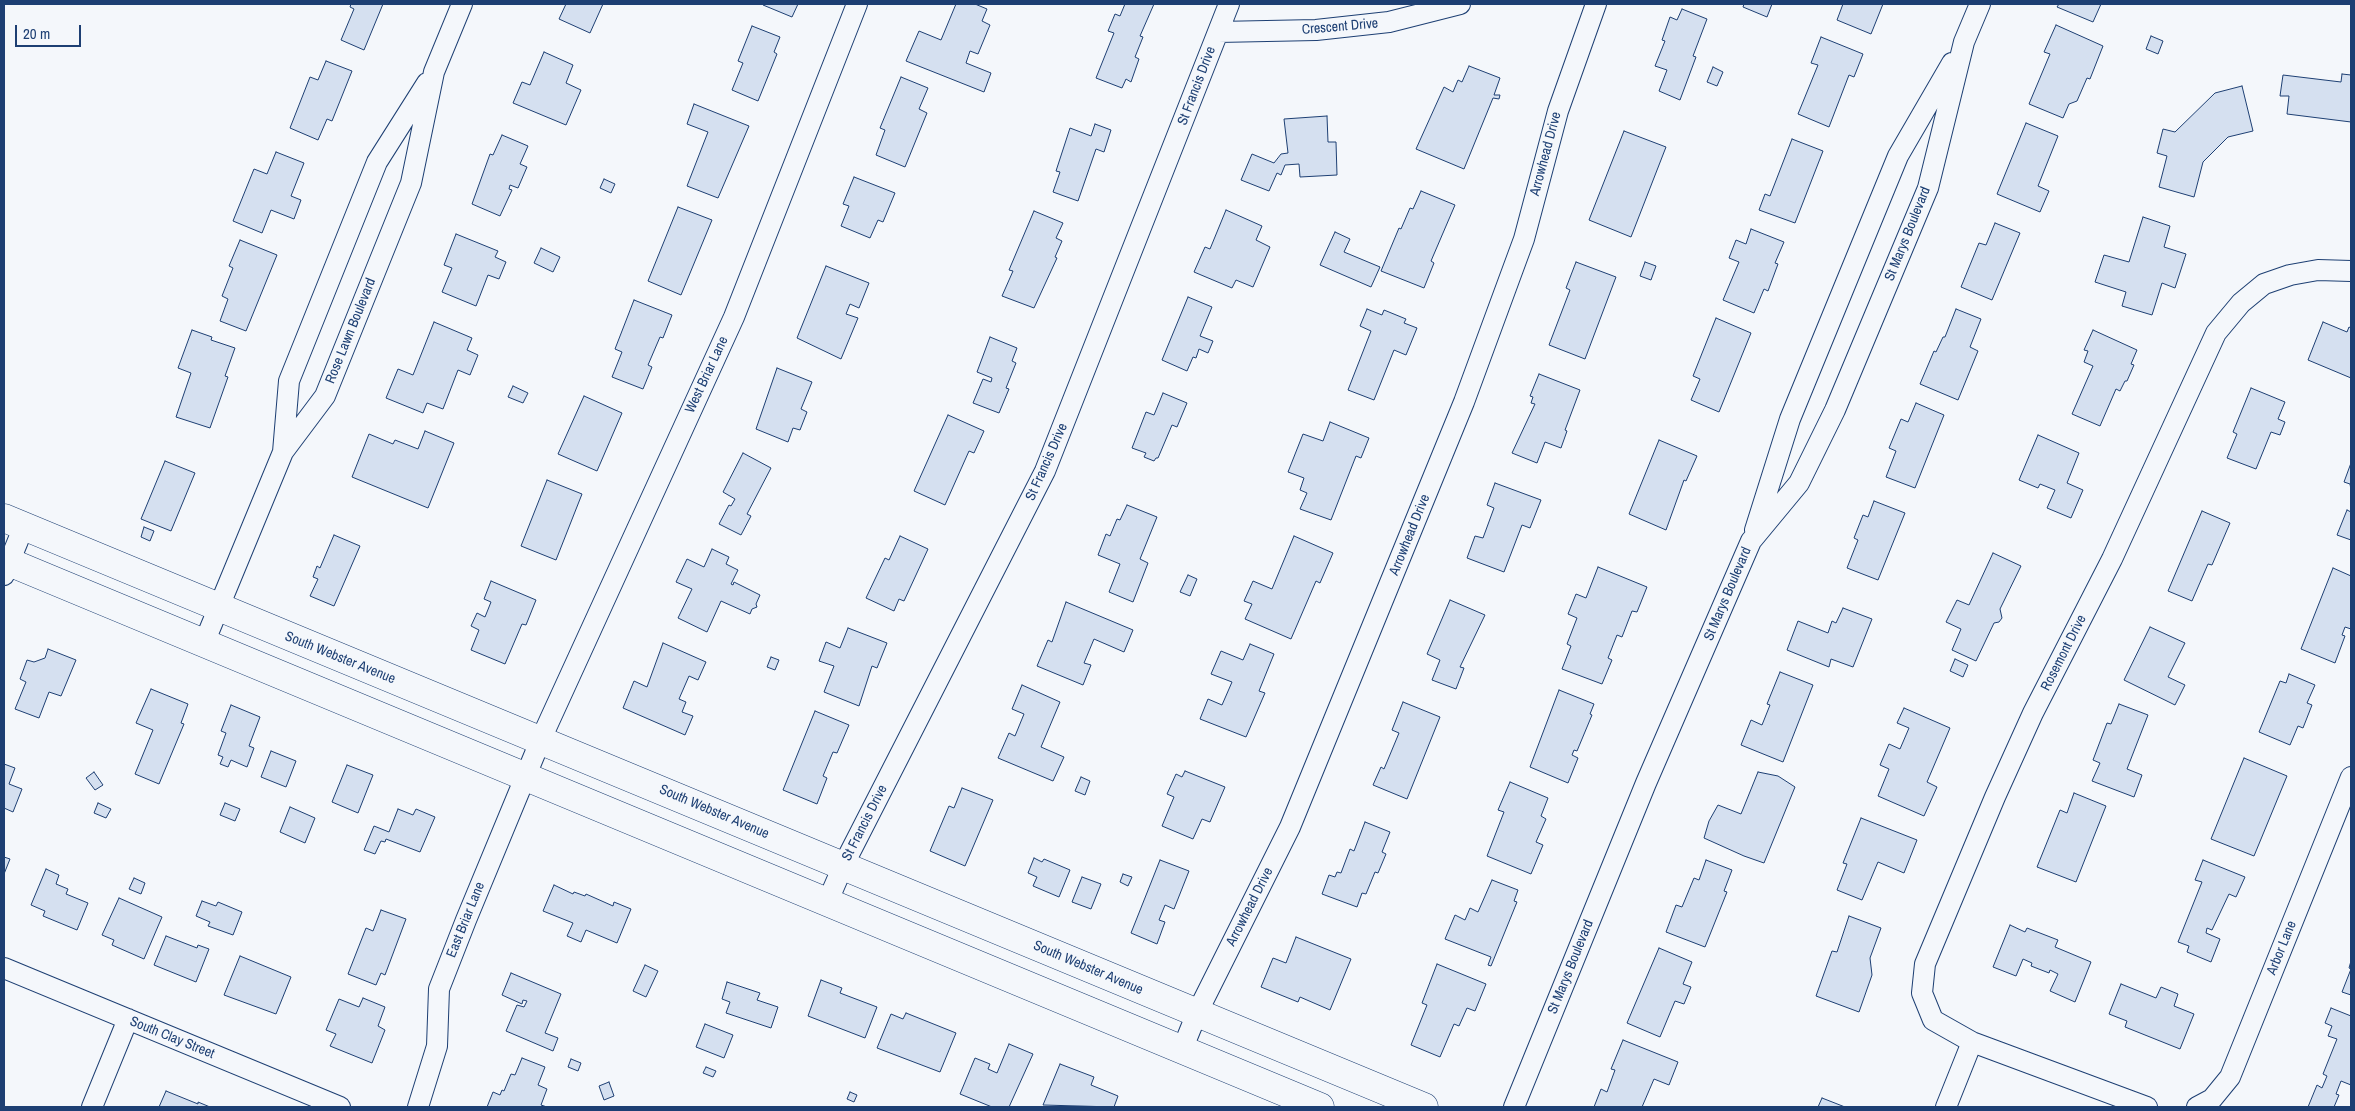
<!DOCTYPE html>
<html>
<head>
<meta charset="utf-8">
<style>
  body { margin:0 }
  #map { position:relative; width:2355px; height:1111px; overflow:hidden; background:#f4f7fb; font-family:"Archivo Narrow",sans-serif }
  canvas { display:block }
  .frame { position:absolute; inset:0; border:5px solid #1d3f73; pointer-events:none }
  .scale { position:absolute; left:15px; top:25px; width:66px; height:22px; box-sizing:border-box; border:2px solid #1d3f73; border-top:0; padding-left:6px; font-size:15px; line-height:18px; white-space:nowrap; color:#1d3f73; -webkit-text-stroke:4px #f4f7fb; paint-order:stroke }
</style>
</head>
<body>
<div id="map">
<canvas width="2355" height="1111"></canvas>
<div class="frame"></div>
<div class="scale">20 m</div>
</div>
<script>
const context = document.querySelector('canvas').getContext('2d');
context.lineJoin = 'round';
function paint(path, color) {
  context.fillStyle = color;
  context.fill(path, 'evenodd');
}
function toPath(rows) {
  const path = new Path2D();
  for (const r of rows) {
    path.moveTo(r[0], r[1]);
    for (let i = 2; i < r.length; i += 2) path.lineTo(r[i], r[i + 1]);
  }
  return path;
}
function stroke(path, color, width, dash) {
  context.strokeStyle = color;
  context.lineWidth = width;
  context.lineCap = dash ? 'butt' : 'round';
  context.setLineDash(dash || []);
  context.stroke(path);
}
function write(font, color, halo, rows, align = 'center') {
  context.font = font + ' "Archivo Narrow",sans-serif';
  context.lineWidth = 4;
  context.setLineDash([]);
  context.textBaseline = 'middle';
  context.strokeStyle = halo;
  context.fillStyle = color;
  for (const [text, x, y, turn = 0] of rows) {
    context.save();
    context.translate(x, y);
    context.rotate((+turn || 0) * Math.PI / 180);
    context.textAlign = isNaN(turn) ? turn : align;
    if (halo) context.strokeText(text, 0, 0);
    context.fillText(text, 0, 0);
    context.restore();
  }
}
const building = toPath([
  [351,4,383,4,364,50,341,40,354,9,350,7,351,4],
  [566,4,603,4,590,33,559,19,566,4],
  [764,4,798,4,792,17,763,5,764,4],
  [956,4,975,4,987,9,982,21,990,25,978,54,970,51,966,63,991,73,984,92,906,61,919,31,941,40,956,4],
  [1125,4,1154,4,1140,36,1143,37,1135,57,1139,59,1131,82,1126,79,1122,88,1096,78,1114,33,1108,31,1115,14,1120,16,1125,4],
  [1744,4,1772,4,1767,17,1743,7,1744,4],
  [1843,4,1883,4,1871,34,1837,20,1843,4],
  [2059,4,2101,4,2093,22,2057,7,2059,4],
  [1682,9,1707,19,1693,56,1696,57,1680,100,1659,91,1667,70,1655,66,1665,41,1662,40,1670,17,1677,20,1682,9],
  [2056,25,2103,46,2090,79,2087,78,2077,101,2069,104,2063,118,2029,104,2050,54,2044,52,2056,25],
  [752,26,780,37,774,52,777,54,758,101,732,90,743,63,738,61,752,26],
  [2151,36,2163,41,2158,54,2146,49,2151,36],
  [1821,37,1863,54,1854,77,1849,75,1829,127,1798,114,1818,65,1811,63,1821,37],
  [544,52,573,65,566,83,581,90,566,125,513,103,522,82,530,85,544,52],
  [326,61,352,71,332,121,327,119,318,140,290,128,310,77,318,80,326,61],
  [1469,66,1500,78,1494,95,1500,95,1499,99,1493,98,1464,169,1416,149,1444,87,1453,92,1458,80,1462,82,1469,66],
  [1713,67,1723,72,1717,86,1707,82,1713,67],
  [2342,74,2351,75,2351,122,2287,114,2289,96,2280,96,2283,75,2341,82,2342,74],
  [901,77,928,88,919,109,927,113,905,167,876,155,885,130,880,128,901,77],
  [2242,86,2253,131,2228,137,2203,162,2194,197,2159,187,2167,156,2157,153,2163,129,2175,132,2215,93,2242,86],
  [694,104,749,126,718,198,687,186,708,132,687,124,694,104],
  [1327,116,1328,142,1336,142,1337,175,1300,177,1299,164,1285,165,1281,175,1277,173,1269,191,1241,180,1252,154,1274,163,1281,154,1288,153,1284,119,1327,116],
  [2026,123,2058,136,2038,186,2049,191,2040,212,1997,194,2026,123],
  [1095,124,1111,130,1104,152,1096,149,1078,201,1053,192,1060,172,1056,171,1070,128,1091,136,1095,124],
  [1624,131,1666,147,1631,237,1589,220,1624,131],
  [502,135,528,146,520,164,527,167,518,188,510,185,509,189,512,190,500,216,472,204,490,154,493,155,502,135],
  [1792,139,1823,151,1795,223,1759,210,1765,194,1770,196,1792,139],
  [276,152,304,163,291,196,301,200,294,219,271,210,262,233,233,221,254,169,267,174,276,152],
  [854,177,895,193,883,222,878,220,870,238,841,226,849,206,843,204,854,177],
  [604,179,615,184,611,193,600,188,604,179],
  [1421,191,1455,205,1431,261,1434,263,1424,288,1381,271,1399,228,1401,229,1410,208,1413,209,1421,191],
  [678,207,712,220,681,295,648,281,678,207],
  [1226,210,1262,226,1256,240,1270,247,1253,287,1236,280,1232,288,1194,272,1205,247,1210,249,1226,210],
  [1034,211,1063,223,1056,238,1062,241,1055,257,1057,258,1034,308,1002,296,1013,271,1009,270,1034,211],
  [2143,217,2170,226,2164,247,2186,254,2175,288,2162,283,2152,315,2122,306,2126,292,2095,282,2104,255,2129,262,2143,217],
  [1995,223,2020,233,1992,300,1961,287,1979,243,1986,245,1995,223],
  [1751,229,1784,242,1775,263,1778,264,1768,291,1764,289,1754,313,1723,300,1739,262,1729,258,1736,240,1746,244,1751,229],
  [1335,232,1350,239,1344,252,1380,267,1371,287,1320,265,1335,232],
  [456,234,498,251,495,257,506,262,499,279,488,275,476,306,442,292,452,268,444,265,456,234],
  [240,240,277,255,246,331,220,321,228,299,222,296,233,268,229,266,240,240],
  [541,248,560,257,553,272,534,263,541,248],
  [1576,262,1616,277,1585,359,1549,345,1570,290,1566,288,1576,262],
  [1645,262,1656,266,1651,280,1640,276,1645,262],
  [826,266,869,283,859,308,850,304,846,314,858,318,841,359,797,338,826,266],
  [1188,297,1212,307,1200,336,1213,341,1208,353,1199,349,1196,358,1193,357,1187,371,1162,360,1188,297],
  [634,300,672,315,663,338,660,337,648,365,652,367,643,389,612,377,622,352,615,349,634,300],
  [1367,309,1382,315,1384,310,1406,319,1404,323,1417,328,1406,355,1394,350,1374,400,1348,390,1371,331,1360,326,1367,309],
  [1956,309,1981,319,1970,347,1978,351,1958,400,1920,384,1934,351,1936,352,1943,337,1945,337,1956,309],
  [1716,318,1751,333,1719,412,1691,400,1700,379,1693,376,1716,318],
  [434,322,472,338,467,350,478,355,470,375,458,370,443,409,427,403,423,413,386,398,398,369,413,375,434,322],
  [2323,322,2347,332,2349,327,2351,328,2351,378,2308,360,2323,322],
  [192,330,212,337,211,340,235,348,225,376,228,377,210,428,176,417,191,373,178,368,192,330],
  [2093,330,2137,350,2131,364,2134,365,2127,381,2125,381,2120,391,2116,389,2100,426,2072,414,2093,366,2084,362,2088,351,2084,350,2093,330],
  [990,337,1017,348,1012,361,1016,363,1006,388,1009,389,999,413,973,403,983,379,991,382,992,378,977,372,990,337],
  [777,368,812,382,801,409,807,412,800,430,793,428,788,442,756,429,777,368],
  [1539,374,1580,390,1565,430,1567,431,1561,448,1545,442,1537,463,1512,453,1535,404,1531,403,1533,397,1530,396,1539,374],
  [513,386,528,393,523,403,508,397,513,386],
  [2251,388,2285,402,2278,419,2285,422,2280,435,2271,432,2256,469,2227,458,2237,434,2233,432,2251,388],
  [1163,393,1187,403,1177,427,1172,425,1158,458,1156,458,1154,461,1144,457,1146,453,1132,448,1146,412,1154,415,1163,393],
  [584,396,622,413,597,471,558,454,584,396],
  [1916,403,1944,415,1915,488,1886,477,1896,451,1889,448,1901,419,1908,422,1916,403],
  [948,415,984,431,974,453,969,451,945,505,914,491,948,415],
  [1330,422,1369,438,1361,458,1356,456,1331,520,1300,509,1307,493,1300,490,1304,478,1288,472,1303,434,1323,441,1330,422],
  [425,431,454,443,428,508,352,477,369,434,393,444,395,440,418,449,425,431],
  [2038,435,2079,453,2067,483,2083,490,2071,518,2047,508,2055,490,2040,484,2038,488,2019,480,2038,435],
  [1659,440,1697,456,1686,481,1684,480,1666,530,1629,514,1659,440],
  [743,453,771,468,747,514,751,516,741,535,719,524,729,505,731,506,735,499,723,492,743,453],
  [165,461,195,473,171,531,141,519,165,461],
  [2351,463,2351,490,2350,484,2344,482,2351,463],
  [547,480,582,494,556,560,521,546,547,480],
  [1495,483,1541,500,1530,528,1522,525,1504,572,1467,558,1475,536,1483,538,1494,508,1487,505,1495,483],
  [1874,501,1905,513,1878,580,1847,568,1858,540,1854,538,1863,515,1868,517,1874,501],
  [1127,505,1157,517,1140,559,1148,563,1133,602,1109,592,1120,564,1098,555,1106,534,1110,536,1117,519,1120,520,1127,505],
  [2347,510,2351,512,2351,540,2337,535,2347,510],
  [2202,511,2230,523,2212,565,2208,564,2192,601,2168,591,2202,511],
  [144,527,154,531,150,541,141,537,144,527],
  [334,535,360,546,334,606,310,596,318,579,313,577,317,566,320,568,334,535],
  [900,536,928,549,904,601,899,599,894,611,866,598,885,558,889,560,900,536],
  [1294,536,1333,553,1320,583,1316,581,1291,639,1245,619,1252,604,1244,601,1253,581,1272,589,1294,536],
  [712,549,729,557,726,564,738,570,731,584,733,585,734,582,760,595,756,604,757,607,752,609,750,614,721,601,707,632,678,618,692,589,676,582,687,559,704,567,712,549],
  [1993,553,2021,566,2000,609,2002,618,1999,622,1994,623,1976,661,1952,650,1961,629,1946,622,1957,600,1969,605,1993,553],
  [1598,567,1647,587,1637,612,1632,611,1622,637,1617,635,1608,658,1612,660,1602,684,1562,669,1571,646,1567,644,1577,618,1568,614,1576,594,1586,598,1598,567],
  [2333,568,2351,576,2351,629,2345,627,2342,635,2345,636,2335,663,2301,649,2333,568],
  [1188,575,1197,579,1190,596,1180,592,1188,575],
  [491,581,536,600,526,625,522,624,505,664,471,650,479,630,471,626,477,613,485,617,491,602,484,599,491,581],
  [1450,600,1485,615,1460,667,1464,668,1456,689,1432,680,1440,660,1427,654,1450,600],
  [1066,602,1133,630,1124,652,1094,639,1084,663,1091,665,1083,685,1037,666,1048,640,1052,642,1066,602],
  [1843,608,1872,619,1853,667,1831,659,1829,667,1787,650,1798,621,1828,633,1832,621,1836,623,1843,608],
  [2150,627,2185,643,2168,677,2185,685,2175,705,2124,680,2150,627],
  [848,628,887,643,877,668,872,666,859,706,824,692,834,666,819,661,826,642,840,648,848,628],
  [663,643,706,662,698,680,689,676,679,699,686,702,682,712,693,716,685,735,623,708,634,681,647,687,663,643],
  [1250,644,1274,654,1259,691,1265,693,1246,737,1200,719,1208,699,1222,705,1232,682,1211,674,1221,651,1243,660,1250,644],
  [48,649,76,660,61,696,49,692,39,718,15,709,26,682,20,679,27,660,34,662,45,658,48,649],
  [771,657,779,660,775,670,767,667,771,657],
  [1955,659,1968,665,1963,677,1950,671,1955,659],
  [1780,672,1813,685,1783,762,1741,745,1751,720,1762,725,1770,705,1767,704,1780,672],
  [2289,674,2315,685,2307,703,2312,705,2303,728,2298,726,2290,745,2259,732,2280,681,2286,683,2289,674],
  [1022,685,1060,702,1041,747,1064,757,1053,781,998,758,1009,733,1015,736,1024,714,1012,709,1022,685],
  [151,689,188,704,181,723,184,724,159,784,135,774,153,730,136,723,151,689],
  [1559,690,1594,704,1590,714,1592,715,1577,751,1574,750,1572,755,1578,758,1568,783,1530,767,1559,690],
  [1403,702,1440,717,1407,799,1373,785,1381,767,1384,769,1399,733,1392,730,1403,702],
  [2119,704,2148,715,2127,769,2142,775,2134,797,2092,781,2100,763,2093,760,2107,723,2111,724,2119,704],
  [231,705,260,717,249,746,254,748,247,767,231,760,228,767,220,764,223,757,218,755,226,733,221,731,231,705],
  [1904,708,1950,728,1927,782,1937,787,1924,816,1878,796,1889,769,1880,765,1889,744,1900,749,1909,728,1897,723,1904,708],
  [815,711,849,725,837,753,833,752,823,776,827,778,817,804,783,790,815,711],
  [271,751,296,761,286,787,261,777,271,751],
  [2244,758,2287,776,2254,856,2211,839,2244,758],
  [4,764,15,768,9,784,22,789,13,812,4,808,4,764],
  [347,765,373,775,358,813,332,802,347,765],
  [1185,771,1225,787,1210,822,1202,819,1193,839,1162,826,1174,797,1167,794,1176,774,1182,777,1185,771],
  [94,772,103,785,95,790,86,778,94,772],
  [1758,772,1778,776,1795,787,1764,863,1744,856,1704,838,1709,821,1718,805,1741,814,1758,772],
  [1081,777,1090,781,1085,795,1075,791,1081,777],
  [1510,782,1548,798,1541,816,1546,819,1536,842,1543,845,1531,874,1487,856,1504,812,1498,810,1510,782],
  [962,788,993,800,965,866,930,851,949,806,954,808,962,788],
  [2074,793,2106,806,2076,882,2037,867,2060,810,2067,813,2074,793],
  [98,803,111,809,106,818,94,813,98,803],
  [225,803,240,809,235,821,220,815,225,803],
  [290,807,315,818,305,843,280,832,290,807],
  [398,809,413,815,416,809,435,817,420,852,386,839,385,842,381,841,375,854,364,850,374,826,389,832,398,809],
  [1861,818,1917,840,1904,873,1878,862,1862,900,1837,890,1847,864,1843,863,1861,818],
  [1365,822,1390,832,1382,852,1386,854,1378,873,1375,872,1366,894,1362,893,1357,907,1322,894,1329,875,1335,877,1337,872,1341,873,1350,849,1354,851,1365,822],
  [4,857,10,859,4,874,4,857],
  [1034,858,1042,862,1044,859,1070,870,1059,897,1033,886,1037,877,1028,873,1034,858],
  [1160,860,1189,871,1174,909,1165,905,1159,920,1165,922,1157,944,1131,933,1160,860],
  [1706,860,1732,870,1724,891,1727,892,1705,947,1666,932,1676,905,1682,907,1694,878,1699,880,1706,860],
  [2203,860,2245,877,2236,897,2229,894,2212,930,2207,928,2206,933,2220,939,2211,962,2187,952,2189,946,2178,942,2202,882,2195,880,2203,860],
  [46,869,59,875,56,884,68,889,66,894,88,903,77,930,43,916,45,911,31,905,46,869],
  [1123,874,1132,877,1128,886,1120,882,1123,874],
  [1082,877,1101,884,1091,909,1072,902,1082,877],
  [134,878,145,883,141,894,129,889,134,878],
  [1492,880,1518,890,1514,901,1517,902,1491,966,1488,965,1491,957,1445,939,1455,915,1465,920,1470,908,1478,912,1492,880],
  [554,885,573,894,574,892,585,896,586,894,613,906,614,902,631,909,617,943,586,930,581,942,567,936,573,923,543,911,554,885],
  [119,898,162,917,144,959,112,945,114,940,102,935,119,898],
  [202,901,216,906,218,902,242,912,233,935,208,926,210,922,196,916,202,901],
  [381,910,406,919,385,975,381,973,376,985,348,974,366,928,373,931,381,910],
  [1849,916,1881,928,1870,958,1872,975,1859,1012,1816,996,1832,951,1837,952,1849,916],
  [2010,925,2025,932,2027,928,2058,940,2055,947,2091,962,2075,1002,2050,991,2058,974,2050,970,2049,973,2031,966,2032,963,2023,959,2016,976,1993,967,2010,925],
  [166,936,197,948,198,945,209,949,196,982,154,965,166,936],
  [1296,937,1351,959,1330,1010,1300,997,1298,1002,1261,987,1273,958,1286,963,1296,937],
  [1659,948,1692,962,1683,984,1691,987,1684,1004,1675,1001,1660,1037,1627,1023,1659,948],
  [240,956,291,977,276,1014,224,995,240,956],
  [2351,961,2351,995,2342,992,2351,969,2349,968,2351,961],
  [1437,964,1486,984,1475,1011,1467,1008,1459,1026,1454,1024,1440,1057,1411,1045,1427,1005,1422,1003,1437,964],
  [645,965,658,971,646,997,633,991,645,965],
  [511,973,561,994,545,1033,558,1038,553,1051,506,1031,517,1005,524,1007,527,1001,523,1000,522,1004,502,995,511,973],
  [821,980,842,988,840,993,877,1007,865,1038,808,1016,821,980],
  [727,982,760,993,757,1000,778,1007,771,1028,726,1013,730,1002,722,999,727,982],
  [2121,984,2156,998,2161,987,2178,994,2174,1006,2194,1014,2180,1049,2125,1027,2127,1021,2109,1014,2121,984],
  [363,998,385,1007,378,1026,385,1030,372,1063,330,1046,336,1034,326,1030,339,999,359,1007,363,998],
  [2331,1008,2351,1016,2351,1085,2341,1081,2336,1094,2339,1095,2334,1107,2308,1107,2317,1085,2322,1088,2327,1076,2323,1074,2337,1039,2328,1036,2332,1026,2325,1023,2331,1008],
  [906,1013,956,1033,940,1072,877,1048,891,1014,903,1019,906,1013],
  [705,1024,733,1035,724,1058,696,1047,705,1024],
  [1623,1040,1678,1062,1669,1085,1654,1079,1642,1107,1594,1107,1601,1089,1607,1092,1615,1070,1611,1069,1623,1040],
  [1009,1044,1033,1054,1009,1107,992,1107,960,1094,975,1058,990,1064,988,1069,997,1073,1009,1044],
  [522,1058,545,1067,538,1085,547,1089,541,1105,547,1107,487,1107,493,1092,500,1095,502,1090,504,1091,511,1074,515,1075,522,1058],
  [571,1059,581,1063,578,1071,568,1067,571,1059],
  [1060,1064,1094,1077,1091,1085,1118,1096,1114,1107,1043,1105,1060,1064],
  [706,1067,716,1071,713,1077,703,1073,706,1067],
  [609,1082,614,1096,604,1100,599,1086,609,1082],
  [166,1091,198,1104,198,1102,210,1107,159,1107,166,1091],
  [850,1092,857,1095,854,1102,847,1099,850,1092],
  [1822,1098,1845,1107,1818,1107,1822,1098]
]);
paint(building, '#d5e0f0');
stroke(building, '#1d3f73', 1);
const street = toPath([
  [1218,32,1316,30,1389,22,1460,4],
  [283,452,289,381,377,162,427,83],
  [1755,530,1790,419,1898,156,1952,63],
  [4,575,24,526],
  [204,643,283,452,325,396,411,183,434,72,462,4],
  [827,903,843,866,1045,471,1229,4],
  [4,968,340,1107],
  [1182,1050,1197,1013,1290,827,1464,402,1524,239,1558,111,1596,4],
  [92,1107,128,1019],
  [418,1107,437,1046,439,989,466,920,541,739,734,317,857,4],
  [1514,1107,1646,783,1751,541,1799,483,1835,410,1928,188,1964,42,1980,4],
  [1946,1107,1972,1042],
  [2147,1107,1972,1042,1933,1020,1922,993,1925,964,1995,797,2033,713,2112,559,2216,333,2241,303,2264,284,2290,275,2318,270,2351,271],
  [2197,1107,2212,1099,2230,1077,2351,777]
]);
const secondary = toPath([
  [4,518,1424,1107],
  [4,560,1320,1107]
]);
stroke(street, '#1d3f73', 22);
stroke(secondary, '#1d3f73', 29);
stroke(street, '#f4f7fb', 20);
stroke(secondary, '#f4f7fb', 28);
write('14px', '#1d3f73', '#f4f7fb', [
  ["Crescent Drive",1340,27,-5],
  ["St Francis Drive",1197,86,-69],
  ["Arrowhead Drive",1546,154,-75],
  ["St Marys Boulevard",1908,234,-68],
  ["Rose Lawn Boulevard",351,331,-68],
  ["West Briar Lane",707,375,-65],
  ["St Francis Drive",1047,462,-66],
  ["Arrowhead Drive",1410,535,-68],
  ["St Marys Boulevard",1728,594,-67],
  ["Rosemont Drive",2064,653,-63],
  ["South Webster Avenue",340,658,22],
  ["South Webster Avenue",714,812,23],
  ["St Francis Drive",865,823,-63],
  ["Arrowhead Drive",1250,907,-63],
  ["East Briar Lane",466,920,-68],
  ["Arbor Lane",2282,948,-68],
  ["St Marys Boulevard",1571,967,-68],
  ["South Webster Avenue",1088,968,23],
  ["South Clay Street",172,1038,22]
]);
</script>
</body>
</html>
